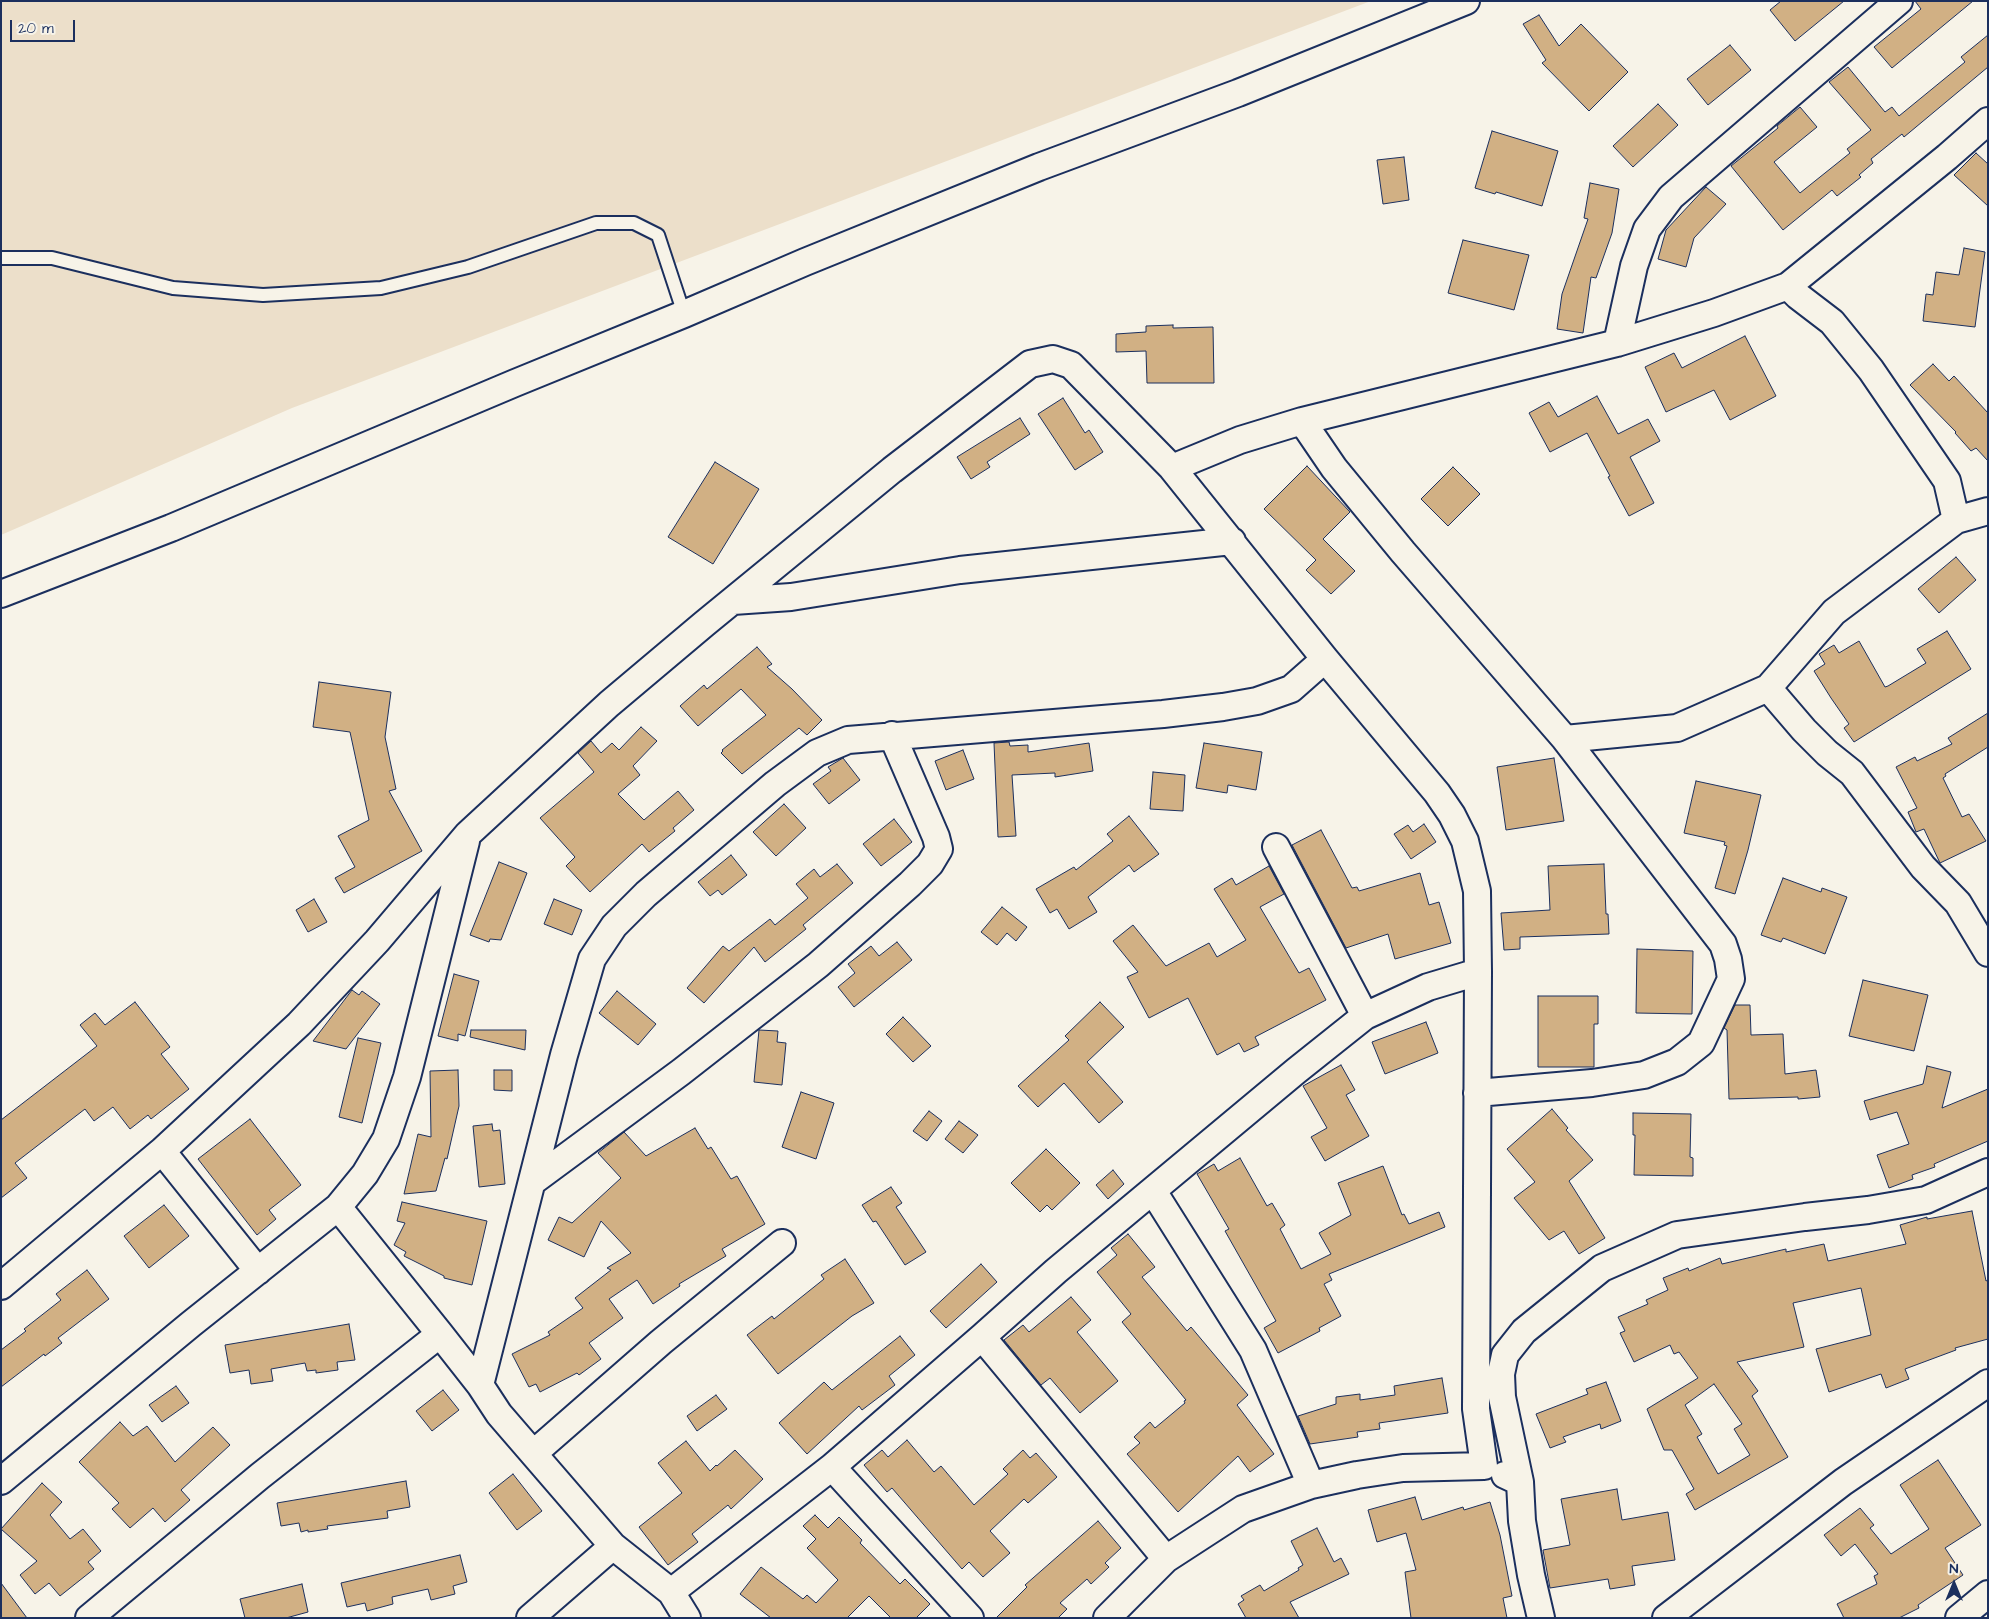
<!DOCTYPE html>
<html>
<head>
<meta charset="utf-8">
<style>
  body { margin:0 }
  #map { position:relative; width:1989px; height:1619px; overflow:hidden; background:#f7f3e8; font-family:"Architects Daughter",sans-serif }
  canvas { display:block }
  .frame { position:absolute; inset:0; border:2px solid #1b2f5e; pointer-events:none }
  .north { position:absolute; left:1929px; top:1559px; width:50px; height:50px; -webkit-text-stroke:4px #f7f3e8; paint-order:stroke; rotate:0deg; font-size:14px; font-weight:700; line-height:20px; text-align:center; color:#1b2f5e }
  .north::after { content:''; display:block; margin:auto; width:18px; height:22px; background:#1b2f5e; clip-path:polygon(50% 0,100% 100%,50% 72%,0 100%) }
  .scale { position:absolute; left:10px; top:20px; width:65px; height:22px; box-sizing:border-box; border:2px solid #1b2f5e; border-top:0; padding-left:6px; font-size:15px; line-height:18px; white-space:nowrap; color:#1b2f5e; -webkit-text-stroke:4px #f7f3e8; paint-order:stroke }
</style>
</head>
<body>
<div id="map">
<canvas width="1989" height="1619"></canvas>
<div class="frame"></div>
<div class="north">N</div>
<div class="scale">20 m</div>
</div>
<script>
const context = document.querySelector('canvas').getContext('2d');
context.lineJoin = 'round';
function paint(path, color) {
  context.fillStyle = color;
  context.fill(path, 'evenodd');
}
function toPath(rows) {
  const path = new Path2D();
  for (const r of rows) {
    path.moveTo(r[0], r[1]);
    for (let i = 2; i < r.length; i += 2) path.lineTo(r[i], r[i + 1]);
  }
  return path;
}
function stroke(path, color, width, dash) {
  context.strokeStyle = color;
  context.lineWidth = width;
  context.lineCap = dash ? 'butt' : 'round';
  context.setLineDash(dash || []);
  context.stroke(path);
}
paint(toPath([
  [1,1,1371,1,292,408,1,535]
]), '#ecdfca');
const building = toPath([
  [1781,1,1844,1,1795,41,1770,10,1781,1],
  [1915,1,1973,1,1892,68,1874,47,1921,9,1915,1],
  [1539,15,1559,46,1581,24,1628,72,1589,111,1542,63,1546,60,1523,24,1539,15],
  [1988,35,1988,67,1904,137,1902,134,1871,159,1873,163,1859,175,1861,177,1837,196,1832,190,1783,230,1731,166,1778,128,1777,126,1800,107,1817,127,1774,162,1800,193,1850,153,1847,149,1871,130,1829,82,1848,67,1885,112,1892,107,1899,116,1965,62,1961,57,1988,35],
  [1730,45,1751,70,1708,105,1687,79,1730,45],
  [1658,104,1678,125,1633,167,1613,146,1658,104],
  [1492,131,1558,151,1542,206,1496,192,1495,194,1475,188,1492,131],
  [1976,153,1988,164,1988,206,1954,175,1976,153],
  [1404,157,1409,200,1383,204,1377,160,1404,157],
  [1590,183,1619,189,1612,233,1596,278,1591,277,1583,333,1557,329,1562,294,1588,219,1584,218,1590,183],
  [1706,187,1726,204,1694,238,1686,267,1658,259,1666,230,1706,187],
  [1463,240,1529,255,1514,310,1448,293,1463,240],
  [1964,248,1985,252,1975,327,1923,321,1926,294,1933,295,1936,272,1959,275,1964,248],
  [1173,325,1173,328,1213,327,1214,383,1147,383,1146,351,1116,352,1116,334,1146,332,1146,326,1173,325],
  [1745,336,1776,396,1730,420,1714,390,1666,412,1645,367,1674,353,1682,368,1745,336],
  [1933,364,1949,381,1954,376,1988,413,1988,461,1976,448,1971,451,1955,433,1956,432,1910,385,1933,364],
  [1597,396,1618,434,1648,419,1660,441,1630,457,1654,503,1629,516,1608,477,1610,476,1587,433,1550,452,1529,413,1549,402,1558,417,1597,396],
  [1063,398,1085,433,1089,430,1103,452,1075,470,1038,414,1063,398],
  [1020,418,1030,434,987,462,990,467,971,479,957,457,1020,418],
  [715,462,759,489,713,564,668,537,715,462],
  [1307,466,1350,512,1323,539,1355,571,1331,594,1306,570,1316,560,1264,509,1307,466],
  [1453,467,1480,494,1448,526,1421,499,1453,467],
  [1956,557,1976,580,1939,613,1918,589,1956,557],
  [1947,631,1971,669,1854,742,1844,728,1849,724,1831,698,1814,671,1825,664,1819,654,1834,645,1839,653,1859,641,1885,687,1888,686,1926,663,1917,649,1947,631],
  [757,647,772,664,767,667,792,689,822,720,807,735,799,728,742,774,721,753,723,751,722,750,766,715,741,689,698,726,680,706,704,685,707,689,757,647],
  [319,682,391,692,385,737,396,789,389,791,422,851,344,893,335,878,355,867,338,836,369,820,350,732,313,727,319,682],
  [1988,713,1988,747,1945,774,1946,776,1943,778,1962,817,1969,814,1986,841,1940,863,1924,829,1916,832,1908,812,1917,808,1896,767,1915,757,1917,761,1952,744,1948,738,1988,713],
  [641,727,657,741,633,766,640,775,618,794,644,820,678,791,694,810,673,828,675,831,649,852,642,844,590,892,566,866,575,857,540,818,594,772,578,753,591,741,601,753,612,743,619,750,641,727],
  [1009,742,1010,746,1028,745,1028,752,1089,743,1093,771,1055,777,1055,773,1012,775,1016,836,998,837,994,743,1009,742],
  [1204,743,1262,752,1256,790,1228,785,1227,793,1196,788,1204,743],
  [963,750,974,779,946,790,935,761,963,750],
  [843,758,860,780,829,804,813,784,831,771,828,767,843,758],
  [1554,758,1564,821,1506,830,1497,767,1554,758],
  [1153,772,1185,775,1183,811,1150,809,1153,772],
  [1696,781,1761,795,1748,850,1735,894,1715,888,1727,846,1724,845,1725,842,1684,833,1696,781],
  [784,804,806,828,776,856,753,832,784,804],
  [1129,816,1159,854,1134,872,1129,865,1088,897,1097,912,1069,929,1057,909,1050,913,1036,889,1074,867,1076,870,1113,841,1107,834,1129,816],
  [894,819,912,842,881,866,863,844,894,819],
  [1424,824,1436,842,1411,859,1394,834,1408,825,1413,832,1424,824],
  [1321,830,1352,888,1357,887,1359,891,1420,873,1429,905,1439,902,1451,943,1395,959,1388,934,1346,948,1292,845,1321,830],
  [731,855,747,875,722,895,718,890,710,896,698,882,731,855],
  [499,862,527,873,501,940,490,939,489,942,470,935,499,862],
  [837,864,853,883,803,925,806,929,765,962,754,947,704,1003,687,988,723,946,729,951,770,919,775,925,808,898,796,884,814,869,820,877,837,864],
  [1604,864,1606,914,1608,914,1609,934,1520,937,1520,949,1504,950,1501,913,1550,910,1548,866,1604,864],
  [1269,866,1284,894,1260,907,1299,973,1309,968,1326,1000,1255,1037,1259,1045,1244,1052,1239,1043,1217,1055,1188,998,1149,1018,1127,977,1138,972,1113,941,1133,925,1166,966,1209,943,1217,957,1246,940,1214,889,1232,878,1236,885,1269,866],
  [1783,878,1821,892,1822,888,1847,897,1825,954,1783,938,1781,942,1761,935,1783,878],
  [314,899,327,922,308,932,296,910,314,899],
  [554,899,582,910,572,935,544,924,554,899],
  [1002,907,1027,927,1016,941,1007,933,997,945,981,932,1002,907],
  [897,942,912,960,854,1007,838,987,855,973,848,964,871,946,879,956,897,942],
  [1637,949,1693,951,1692,1014,1636,1013,1637,949],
  [454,974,479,981,465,1036,458,1034,458,1041,438,1036,454,974],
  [1863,980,1928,995,1914,1051,1849,1036,1863,980],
  [352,990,359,995,362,991,380,1004,346,1049,313,1041,352,990],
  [617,991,656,1024,638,1045,599,1013,617,991],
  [1538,996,1598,996,1598,1024,1594,1024,1594,1067,1538,1067,1538,996],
  [135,1002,170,1047,161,1054,189,1089,151,1119,148,1115,130,1129,113,1107,94,1121,85,1109,15,1163,27,1178,1,1198,1,1120,97,1046,80,1025,95,1013,105,1025,135,1002],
  [1100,1002,1124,1027,1087,1062,1123,1102,1099,1123,1064,1083,1038,1107,1018,1086,1069,1040,1065,1036,1100,1002],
  [1735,1005,1750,1005,1751,1035,1783,1034,1785,1074,1816,1070,1820,1097,1798,1099,1798,1097,1729,1099,1727,1030,1724,1028,1735,1005],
  [903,1017,931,1046,913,1062,886,1034,903,1017],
  [1426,1022,1438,1053,1385,1074,1372,1042,1426,1022],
  [471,1030,526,1030,525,1050,470,1037,471,1030],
  [759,1030,778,1031,777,1042,786,1043,782,1085,754,1082,759,1030],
  [358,1038,381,1043,362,1123,339,1117,358,1038],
  [1341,1065,1355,1090,1346,1095,1369,1136,1325,1161,1311,1137,1327,1128,1303,1086,1341,1065],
  [1927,1066,1951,1072,1942,1108,1988,1089,1988,1141,1934,1164,1935,1167,1912,1175,1913,1179,1889,1188,1877,1155,1909,1144,1897,1112,1870,1120,1864,1101,1923,1084,1927,1066],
  [458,1070,459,1106,447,1159,445,1158,436,1191,404,1194,418,1134,431,1137,430,1071,458,1070],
  [494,1070,512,1070,512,1091,494,1090,494,1070],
  [801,1092,834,1103,816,1159,782,1147,801,1092],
  [1552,1109,1568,1128,1566,1130,1593,1160,1569,1181,1605,1238,1579,1254,1564,1231,1549,1240,1514,1198,1535,1182,1507,1149,1552,1109],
  [929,1111,942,1121,927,1141,913,1131,929,1111],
  [1633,1113,1691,1114,1690,1157,1693,1158,1693,1176,1634,1175,1635,1135,1633,1135,1633,1113],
  [250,1119,301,1185,269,1210,276,1219,257,1235,198,1159,250,1119],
  [959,1121,978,1135,963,1153,945,1139,959,1121],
  [492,1124,493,1131,500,1130,505,1184,479,1187,473,1126,492,1124],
  [695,1128,708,1149,711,1147,731,1179,737,1176,765,1224,722,1249,726,1256,679,1284,680,1286,653,1304,637,1280,609,1299,623,1318,589,1343,601,1359,579,1375,577,1373,540,1392,536,1384,529,1387,512,1354,550,1335,548,1332,583,1308,575,1298,611,1270,607,1268,631,1253,601,1221,584,1257,548,1240,559,1217,572,1223,621,1178,598,1153,624,1132,646,1156,695,1128],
  [1046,1149,1080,1183,1052,1210,1047,1205,1040,1212,1011,1183,1046,1149],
  [1240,1158,1267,1206,1272,1203,1285,1225,1280,1229,1301,1269,1331,1254,1319,1233,1351,1215,1338,1183,1383,1166,1402,1215,1404,1214,1409,1224,1439,1212,1445,1227,1329,1274,1332,1280,1324,1284,1341,1316,1319,1328,1320,1331,1278,1353,1264,1328,1276,1321,1225,1231,1229,1229,1197,1174,1214,1164,1218,1171,1240,1158],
  [1113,1170,1124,1184,1108,1199,1096,1185,1113,1170],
  [891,1187,902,1203,896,1207,926,1252,905,1265,876,1221,873,1222,862,1205,891,1187],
  [402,1202,487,1221,472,1285,444,1278,444,1276,404,1256,406,1252,394,1245,405,1223,397,1221,402,1202],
  [164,1205,189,1236,149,1268,124,1236,164,1205],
  [1972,1211,1986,1281,1988,1280,1988,1339,1955,1348,1956,1350,1905,1369,1909,1379,1886,1388,1881,1374,1829,1392,1816,1349,1871,1335,1861,1288,1793,1303,1804,1347,1737,1362,1758,1391,1752,1396,1788,1457,1695,1510,1686,1494,1694,1489,1672,1450,1664,1450,1647,1409,1698,1378,1679,1352,1674,1354,1670,1345,1634,1362,1620,1333,1625,1331,1618,1317,1648,1304,1646,1300,1668,1290,1663,1278,1688,1268,1689,1271,1720,1258,1722,1264,1786,1249,1786,1252,1824,1244,1828,1261,1906,1244,1900,1225,1927,1217,1927,1219,1972,1211],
  [1714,1384,1742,1424,1734,1429,1750,1455,1718,1474,1697,1437,1702,1434,1685,1405,1714,1384],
  [1128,1234,1155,1267,1142,1277,1187,1331,1191,1327,1248,1395,1237,1405,1274,1454,1250,1472,1238,1456,1178,1512,1127,1454,1140,1443,1134,1437,1150,1422,1155,1428,1185,1403,1184,1401,1186,1400,1122,1322,1131,1314,1097,1272,1117,1255,1111,1248,1128,1234],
  [845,1259,874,1303,852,1316,778,1374,747,1335,772,1316,774,1319,824,1279,821,1275,845,1259],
  [981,1264,997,1282,946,1328,930,1311,981,1264],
  [87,1270,109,1299,58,1338,62,1343,45,1356,44,1354,1,1387,1,1350,26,1331,24,1329,61,1300,56,1294,87,1270],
  [1071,1297,1091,1320,1077,1332,1118,1381,1080,1413,1050,1378,1041,1385,1004,1340,1023,1325,1029,1332,1071,1297],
  [349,1324,355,1360,337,1362,338,1370,316,1373,316,1370,307,1371,305,1363,271,1369,273,1381,251,1384,249,1370,230,1373,225,1345,349,1324],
  [900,1336,915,1355,889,1376,895,1385,862,1410,859,1406,807,1454,779,1423,824,1382,832,1390,900,1336],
  [1442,1378,1448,1413,1379,1423,1380,1429,1357,1432,1358,1437,1310,1444,1298,1416,1336,1404,1336,1397,1360,1394,1360,1400,1395,1395,1394,1386,1442,1378],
  [1606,1382,1621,1421,1601,1429,1600,1424,1563,1437,1566,1442,1550,1448,1536,1414,1588,1394,1586,1389,1606,1382],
  [176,1386,189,1403,162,1422,149,1405,176,1386],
  [443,1390,459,1410,432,1431,416,1411,443,1390],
  [716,1395,727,1409,697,1431,687,1416,716,1395],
  [120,1422,133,1436,147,1426,175,1462,213,1427,230,1445,181,1490,190,1500,165,1522,153,1508,130,1528,112,1509,119,1503,79,1462,120,1422],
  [907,1440,934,1472,941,1466,974,1505,1008,1474,1003,1469,1023,1450,1030,1458,1036,1453,1057,1477,1028,1503,1024,1499,990,1531,1010,1553,983,1577,969,1562,962,1569,892,1488,887,1492,864,1465,882,1450,888,1457,907,1440],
  [686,1441,710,1471,716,1465,717,1466,735,1450,763,1479,731,1509,728,1505,692,1534,698,1542,668,1565,639,1527,682,1493,658,1463,686,1441],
  [1938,1460,1981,1525,1945,1548,1963,1575,1918,1605,1919,1608,1899,1618,1844,1618,1837,1604,1877,1584,1874,1576,1878,1574,1855,1544,1841,1556,1824,1535,1860,1508,1874,1525,1870,1528,1891,1554,1929,1529,1900,1485,1938,1460],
  [513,1474,542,1511,517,1530,489,1493,513,1474],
  [406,1481,410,1507,387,1511,388,1518,327,1526,328,1529,308,1532,308,1530,301,1532,299,1523,281,1526,277,1503,406,1481],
  [42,1483,62,1502,50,1515,70,1539,83,1529,101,1551,88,1562,94,1569,60,1596,49,1583,35,1594,20,1575,37,1561,1,1529,42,1483],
  [1617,1489,1622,1520,1668,1512,1675,1560,1632,1566,1635,1585,1610,1589,1608,1579,1550,1588,1543,1550,1570,1545,1561,1499,1617,1489],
  [1415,1497,1422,1520,1463,1507,1464,1510,1490,1502,1500,1535,1512,1596,1503,1598,1507,1618,1411,1618,1405,1572,1416,1570,1406,1533,1377,1542,1368,1510,1415,1497],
  [815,1515,828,1528,839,1517,862,1540,860,1543,900,1584,905,1579,930,1604,916,1618,891,1618,869,1596,847,1618,771,1618,740,1594,761,1567,803,1599,807,1595,816,1603,838,1580,807,1548,816,1539,803,1526,815,1515],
  [1098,1521,1121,1548,1105,1563,1109,1567,1091,1584,1087,1579,1060,1603,1067,1609,1058,1618,996,1618,1027,1587,1025,1585,1098,1521],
  [1317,1528,1334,1562,1341,1558,1349,1574,1290,1602,1299,1618,1246,1618,1238,1604,1244,1600,1241,1596,1260,1585,1264,1591,1299,1570,1298,1568,1303,1565,1291,1541,1317,1528],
  [460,1555,467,1582,453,1586,455,1594,431,1600,428,1589,392,1597,393,1604,367,1611,365,1603,347,1607,341,1583,460,1555],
  [1,1583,27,1618,1,1618,1,1583],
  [302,1584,308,1612,286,1618,245,1618,240,1599,302,1584]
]);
paint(building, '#d1b084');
stroke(building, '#1b2f5e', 1);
const lane = toPath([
  [1,258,52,258,173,288,263,295,381,288,468,267,596,223,634,223,658,235,684,314]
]);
const street = toPath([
  [1788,286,1798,296,1832,322,1871,370,1947,481,1956,520],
  [1617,343,1634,266,1647,229,1671,197,1899,1],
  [1302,421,1334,468,1403,552,1565,739,1677,728,1768,688,1834,612,1956,520,1988,511],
  [1172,468,1240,440,1302,421,1617,343,1714,313,1788,286,1947,157,1988,121],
  [1,594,171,528,515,383,684,314,805,262,1039,167,1238,93,1466,1],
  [733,601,791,597,960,570,1232,541],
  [1768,688,1804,730,1827,753,1852,773,1923,867,1958,903,1988,953],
  [1276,847,1365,1016],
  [1477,1093,1592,1083,1644,1075,1677,1062,1701,1043,1731,979,1728,959,1723,944,1565,739],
  [162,1151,258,1271],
  [532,1182,681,1072,818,965,910,884,930,864,939,849,936,837,892,735],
  [1153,1191,1253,1350,1311,1485],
  [338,1207,440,1334,480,1385,499,1414,613,1546,671,1592,687,1618],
  [1,1286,162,1151,299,1024,377,941,468,834,609,704,704,624,892,470,1030,364,1053,359,1071,365,1172,468,1325,659,1437,793,1452,815,1465,841,1477,891,1478,972,1476,1409,1484,1466,1403,1468,1357,1475,1311,1485,1243,1509,1166,1559,1107,1618],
  [982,1337,1166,1559],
  [480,1385,564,1055,592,959,614,926,646,894,775,784,817,753,848,740,1163,714,1223,707,1257,701,1291,689,1325,659],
  [534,1453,661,1342,782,1243],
  [832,1467,970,1618],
  [1505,1475,1520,1482,1522,1521,1531,1575,1541,1618],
  [1,1481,191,1324,338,1207,365,1174,386,1139,407,1077,466,841],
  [1520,1482,1502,1397,1501,1374,1505,1355,1524,1331,1602,1268,1677,1235,1805,1217,1868,1210,1926,1200,1988,1172],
  [671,1592,832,1467,982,1337,1056,1271,1296,1071,1365,1016,1428,987,1478,972],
  [89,1618,260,1476,440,1334],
  [530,1618,613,1546],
  [1666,1618,1843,1482,1988,1383],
  [1959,1618,1988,1594]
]);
stroke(lane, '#1b2f5e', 16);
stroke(street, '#1b2f5e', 30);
stroke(lane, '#f7f3e8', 12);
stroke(street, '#f7f3e8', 26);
</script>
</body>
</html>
